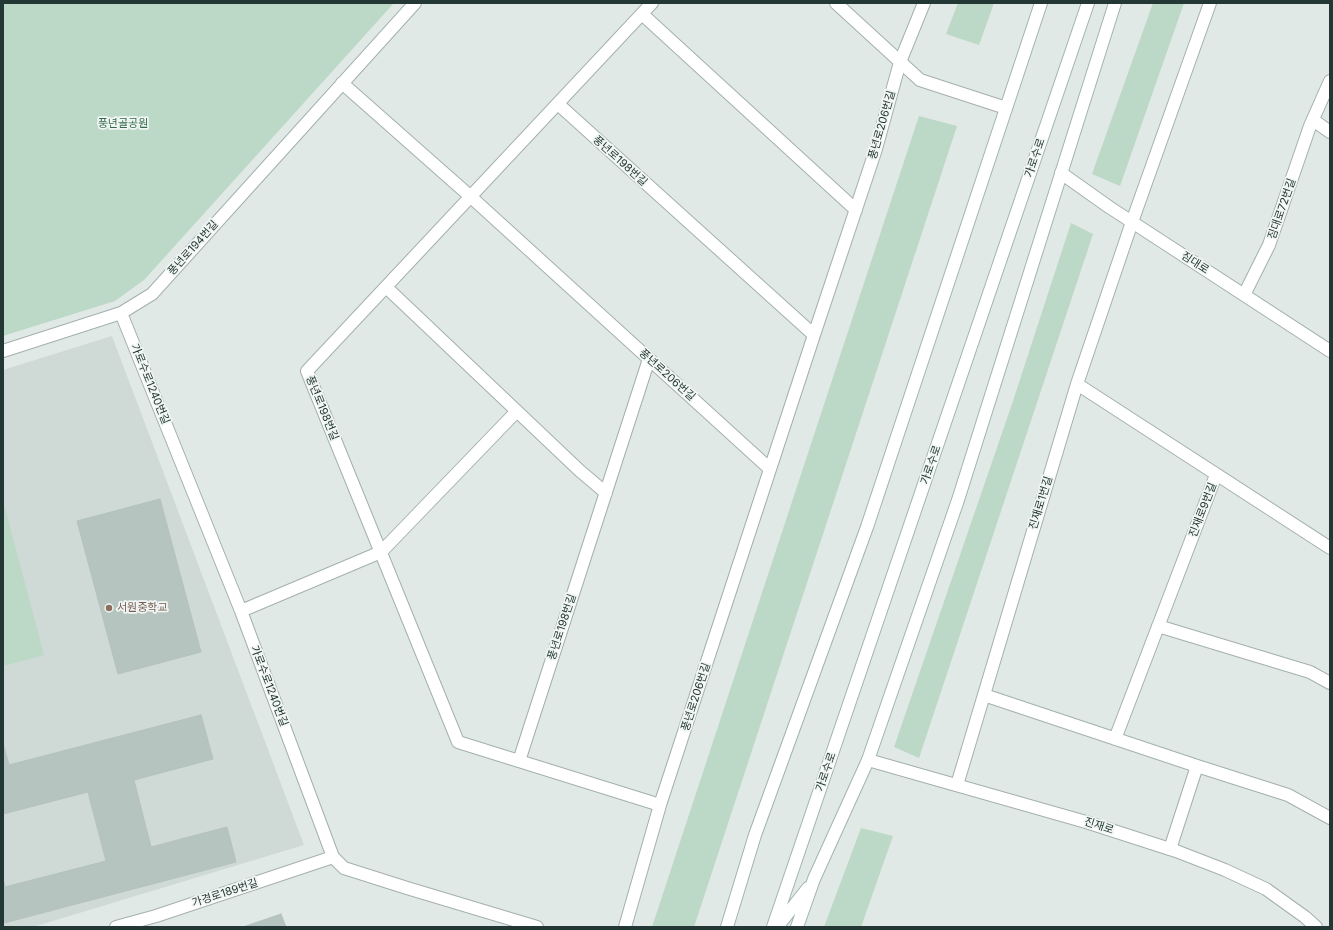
<!DOCTYPE html>
<html>
<head>
<meta charset="utf-8">
<style>
  body { margin:0 }
  #map { position:relative; width:1333px; height:930px; overflow:hidden; background:#e1e9e6; font-family:Inter,sans-serif }
  canvas { display:block }
  .frame { position:absolute; inset:0; border:4px solid #233834; pointer-events:none }
</style>
</head>
<body>
<div id="map">
<canvas width="1333" height="930"></canvas>
<div class="frame"></div>
</div>
<script>
const context = document.querySelector('canvas').getContext('2d');
context.lineJoin = 'round';
function paint(path, color) {
  context.fillStyle = color;
  context.fill(path, 'evenodd');
}
function toPath(rows) {
  const path = new Path2D();
  for (const r of rows) {
    path.moveTo(r[0], r[1]);
    for (let i = 2; i < r.length; i += 2) path.lineTo(r[i], r[i + 1]);
  }
  return path;
}
function stroke(path, color, width, dash) {
  context.strokeStyle = color;
  context.lineWidth = width;
  context.lineCap = dash ? 'butt' : 'round';
  context.setLineDash(dash || []);
  context.stroke(path);
}
function write(font, color, halo, rows, align = 'center') {
  context.font = font + ' Inter,"Noto Sans KR",sans-serif';
  context.lineWidth = 3.5;
  context.setLineDash([]);
  context.textBaseline = 'middle';
  context.strokeStyle = halo;
  context.fillStyle = color;
  for (const [text, x, y, turn = 0] of rows) {
    context.save();
    context.translate(x, y);
    context.rotate((+turn || 0) * Math.PI / 180);
    context.textAlign = isNaN(turn) ? turn : align;
    if (halo) context.strokeText(text, 0, 0);
    context.fillText(text, 0, 0);
    context.restore();
  }
}
paint(toPath([
  [112,336,304,845,33,927,3,927,3,370]
]), '#cfd9d5');
paint(toPath([
  [3,3,394,3,144,280,115,301,3,336],
  [958,3,994,3,979,45,946,34],
  [1153,3,1184,3,1120,186,1092,174],
  [919,116,957,126,694,927,652,927],
  [1071,223,1093,234,919,758,894,747,1012,404],
  [3,501,44,655,3,666],
  [861,828,893,836,861,927,824,927]
]), '#bcd8c6');
const building = toPath([
  [160,499,201,652,118,674,77,521,160,499],
  [201,715,213,759,134,780,151,847,227,827,236,862,4,923,3,918,3,879,5,887,106,861,88,792,3,814,3,743,9,765,201,715],
  [281,914,286,927,243,927,281,914]
]);
paint(building, '#b6c4bf');
stroke(building, '#b4c2bd', 1);
const minor = toPath([
  [652,3,307,371,458,742,660,805],
  [642,14,856,210],
  [342,83,471,197,770,469],
  [558,104,814,335],
  [1313,120,1330,132],
  [1061,173,1109,207,1330,351],
  [386,287,580,471,606,493],
  [1244,295,1269,245,1310,126,1330,81],
  [121,313,241,611,333,857,344,868,407,888,537,927],
  [3,351,121,313,152,294,415,3],
  [1077,384,1330,548],
  [241,611,381,552,517,411],
  [1158,626,1310,672,1330,683],
  [984,695,1197,766,1288,795,1330,818],
  [1115,739,1216,475],
  [519,761,649,359],
  [957,785,1077,384,1132,222,1210,3],
  [1170,849,1197,766],
  [116,927,156,916,333,857],
  [625,927,660,805,814,335,876,149,900,62,924,3]
]);
const tertiary = toPath([
  [836,3,920,80,1006,108],
  [868,760,1086,822,1176,851,1225,870,1266,889,1305,917,1316,927]
]);
const secondary = toPath([
  [727,927,755,835,867,527,1041,3],
  [773,927,1088,3],
  [777,927,808,888],
  [797,927,814,879,868,760,958,500,1115,3]
]);
stroke(minor, '#a4b0ad', 14);
stroke(tertiary, '#a4b0ad', 14);
stroke(secondary, '#a1b4af', 14);
stroke(minor, '#fff', 12);
stroke(tertiary, '#fff', 12);
stroke(secondary, '#fff', 12);
for (const [x, y, r, color] of [
  [109,608,4,"#8d6e63"]
]) {
  const dot = new Path2D();
  dot.arc(x, y, r, 0, 2 * Math.PI);
  context.fillStyle = color;
  context.fill(dot);
  stroke(dot, '#f1f6f4', 1.5);
}
write('11px', '#33694c', '#f1f6f4', [
  ["풍년골공원",123,124]
]);
write('11px', '#233834', '#f1f6f4', [
  ["풍년로206번길",882,125,-74],
  ["가로수로",1035,158,-71],
  ["풍년로198번길",620,161,42],
  ["짐대로72번길",1282,209,-71],
  ["풍년로194번길",193,248,-48],
  ["짐대로",1195,263,33],
  ["풍년로206번길",667,375,42],
  ["가로수로1240번길",150,384,68],
  ["풍년로198번길",322,408,68],
  ["가로수로",931,465,-71],
  ["진재로1번길",1041,503,-73],
  ["진재로9번길",1203,510,-69],
  ["풍년로198번길",562,627,-72],
  ["가로수로1240번길",269,686,69],
  ["풍년로206번길",696,697,-72],
  ["가로수로",826,772,-71],
  ["진재로",1099,826,18],
  ["가경로189번길",225,893,-18]
]);
write('11px', '#785e54', '#f1f6f4', [
  ["서원중학교",117,608]
], 'left');
</script>
</body>
</html>
